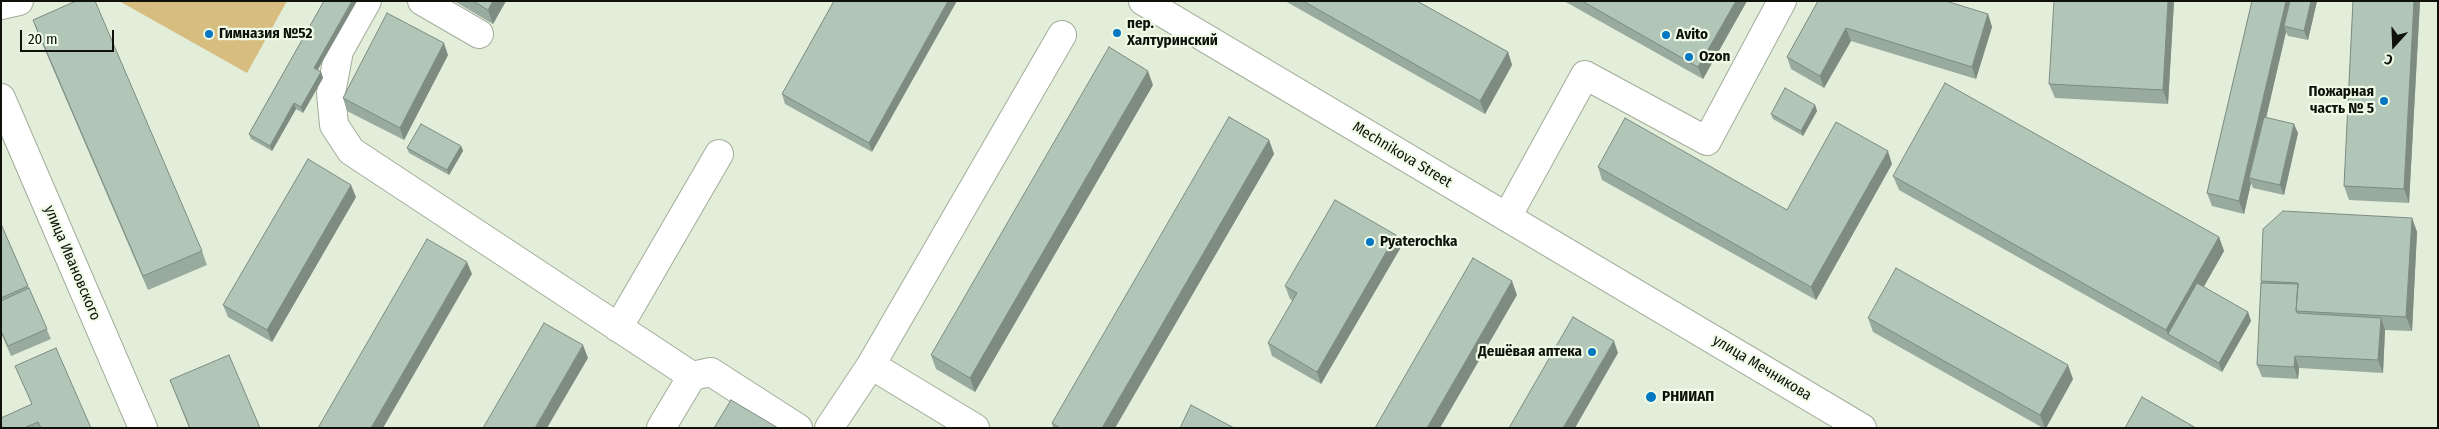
<!DOCTYPE html>
<html>
<head>
<meta charset="utf-8">
<style>
  body { margin:0 }
  #map { position:relative; width:2439px; height:429px; overflow:hidden; background:#e2eeda; font-family:"Fira Sans Condensed",sans-serif }
  canvas { display:block }
  .frame { position:absolute; inset:0; border:2px solid #0e120b; pointer-events:none }
  .north { position:absolute; left:2369px; top:20px; width:50px; height:50px; -webkit-text-stroke:4px #effbe7; paint-order:stroke; rotate:200deg; font-size:14px; font-weight:700; line-height:20px; text-align:center; color:#0e120b }
  .north::after { content:''; display:block; margin:auto; width:18px; height:22px; background:#0e120b; clip-path:polygon(50% 0,100% 100%,50% 72%,0 100%) }
  .scale { position:absolute; left:20px; top:30px; width:94px; height:22px; box-sizing:border-box; border:2px solid #0e120b; border-top:0; padding-left:6px; font-size:15px; line-height:18px; white-space:nowrap; color:#0e120b; -webkit-text-stroke:4px #effbe7; paint-order:stroke }
</style>
</head>
<body>
<div id="map">
<canvas width="2439" height="429"></canvas>
<div class="frame"></div>
<div class="north">С</div>
<div class="scale">20 m</div>
</div>
<script>
const context = document.querySelector('canvas').getContext('2d');
context.lineJoin = 'round';
function paint(path, color) {
  context.fillStyle = color;
  context.fill(path, 'evenodd');
}
function toPath(rows) {
  const path = new Path2D();
  for (const r of rows) {
    path.moveTo(r[0], r[1]);
    for (let i = 2; i < r.length; i += 2) path.lineTo(r[i], r[i + 1]);
  }
  return path;
}
function stroke(path, color, width, dash) {
  context.strokeStyle = color;
  context.lineWidth = width;
  context.lineCap = dash ? 'butt' : 'round';
  context.setLineDash(dash || []);
  context.stroke(path);
}
function write(font, color, halo, rows, align = 'center') {
  context.font = font + ' "Fira Sans Condensed",sans-serif';
  context.lineWidth = 4.5;
  context.setLineDash([]);
  context.textBaseline = 'middle';
  context.strokeStyle = halo;
  context.fillStyle = color;
  for (const [text, x, y, turn = 0] of rows) {
    context.save();
    context.translate(x, y);
    context.rotate((+turn || 0) * Math.PI / 180);
    context.textAlign = isNaN(turn) ? turn : align;
    if (halo) context.strokeText(text, 0, 0);
    context.fillText(text, 0, 0);
    context.restore();
  }
}
paint(toPath([
  [119,1,287,1,247,73]
]), '#d8bd80');
const minor = toPath([
  [367,1,339,51,331,93,334,125,351,151,692,376,711,372,798,428],
  [422,1,479,34],
  [1,5,19,1],
  [1,98,143,428],
  [1507,217,1585,75,1707,141,1782,1],
  [618,328,719,154],
  [871,365,975,428],
  [661,428,692,376],
  [829,428,871,365,1062,35]
]);
const major = toPath([
  [1143,1,1862,428]
]);
stroke(minor, '#a2ad9a', 30);
stroke(major, '#a2ad9a', 30);
stroke(minor, '#fff', 28);
stroke(major, '#fff', 28);
paint(toPath([
  [324,1,357,1,317,70,321,72,323,78,303,113,296,109,272,151,251,139,249,134],
  [454,1,506,1,493,24],
  [834,1,872,152,785,104,782,94],
  [1285,1,1417,1,1508,52,1512,65,1485,114],
  [1564,1,1747,1,1703,79],
  [1818,1,1988,14,1992,27,1976,79,1851,41,1824,88,1791,69,1787,57],
  [2174,1,2168,104,2055,98,2049,84],
  [2252,1,2317,1,2308,40,2288,36,2286,32,2266,117,2298,133,2284,195,2253,188,2251,183,2244,214,2212,206,2207,193],
  [2353,1,2420,1,2409,203,2349,200,2344,186],
  [33,20,202,251,207,265,148,290,38,34],
  [448,55,404,140,347,111,343,98],
  [1153,85,975,392,936,369,931,355],
  [1815,105,1817,111,1803,136,1773,119,1771,114],
  [1269,140,1274,154,1115,428,1053,428,1052,423],
  [461,146,463,151,449,175,409,153,407,148],
  [1892,164,1816,300,1602,180,1598,167,1787,210],
  [1893,176,2219,237,2224,251,2203,287,2248,312,2251,321,2222,372,1899,190],
  [356,197,272,342,228,317,223,305],
  [2412,218,2417,232,2412,331,2385,330,2383,373,2299,368,2298,379,2262,377,2257,365,2261,283,2261,281],
  [1,224,51,339,11,356,1,333],
  [1401,247,1321,384,1272,356,1268,343,1293,301,1290,299,1285,286],
  [1868,318,2073,379,2046,428,2043,428,1873,332],
  [15,366,91,428,1,428,32,404],
  [170,380,260,428,189,428]
]), '#99aa9e');
paint(toPath([
  [352,1,357,1,316,73,314,68],
  [493,1,506,1,493,24,488,10],
  [948,1,957,1,872,152,869,143],
  [1736,1,1747,1,1703,79,1698,67],
  [2168,1,2174,1,2168,104,2163,90],
  [2286,1,2293,1,2284,26,2286,32,2252,179,2249,178,2251,183,2244,214,2239,201],
  [2311,1,2317,1,2308,40,2304,31],
  [2414,1,2420,1,2409,203,2404,189],
  [1988,14,1992,27,1976,79,1972,67],
  [1846,28,1851,41,1824,88,1820,76],
  [444,43,448,55,404,140,400,128],
  [1508,52,1512,65,1485,114,1480,101],
  [1148,71,1153,85,975,392,970,378],
  [321,72,323,78,303,113,301,107],
  [294,103,296,109,272,151,270,146],
  [1815,105,1817,111,1803,136,1801,131],
  [2294,124,2298,133,2284,195,2280,185],
  [1269,140,1274,154,1115,428,1102,428],
  [461,146,463,151,449,175,447,170],
  [1888,151,1892,164,1816,300,1811,287],
  [351,185,356,197,272,342,267,330],
  [2412,218,2417,232,2412,331,2406,317],
  [1396,235,1401,247,1321,384,1317,372],
  [2219,237,2224,251,2175,338,2168,334,2166,330],
  [467,262,472,274,383,428,371,428],
  [1512,281,1517,295,1440,428,1427,428],
  [2248,312,2251,321,2222,372,2219,363],
  [2381,318,2385,330,2383,373,2378,360],
  [1614,341,1618,353,1575,428,1563,428],
  [583,345,588,358,547,428,535,428],
  [2295,356,2299,368,2298,379,2294,367],
  [2068,365,2073,379,2046,428,2045,428,2040,415]
]), '#7d8b81');
const building = toPath([
  [76,1,95,1,202,251,143,276,33,20,76,1],
  [324,1,352,1,314,68,321,72,301,107,294,103,270,146,249,134,324,1],
  [473,1,493,1,488,10,473,1],
  [834,1,948,1,869,143,782,94,834,1],
  [1303,1,1417,1,1508,52,1480,101,1303,1],
  [1582,1,1736,1,1698,67,1582,1],
  [1818,1,1946,1,1988,14,1972,67,1846,28,1820,76,1787,57,1818,1],
  [2054,1,2168,1,2163,90,2049,84,2054,1],
  [2252,1,2286,1,2239,201,2207,193,2252,1],
  [2290,1,2311,1,2304,31,2284,26,2290,1],
  [2353,1,2414,1,2404,189,2344,186,2353,1],
  [387,13,444,43,400,128,343,98,387,13],
  [1109,47,1148,71,970,378,931,355,1109,47],
  [1945,83,2219,237,2166,330,1893,176,1945,83],
  [1785,88,1815,105,1801,131,1771,114,1785,88],
  [1229,117,1269,140,1102,428,1060,428,1052,423,1229,117],
  [2264,117,2294,124,2280,185,2249,178,2264,117],
  [1625,118,1787,210,1836,122,1888,151,1811,287,1598,167,1625,118],
  [421,124,461,146,447,170,407,148,421,124],
  [308,159,351,185,267,330,223,305,308,159],
  [1335,200,1396,235,1317,372,1268,343,1297,293,1285,286,1335,200],
  [2283,211,2412,218,2406,317,2296,311,2298,283,2261,281,2263,229,2283,211],
  [1,224,28,286,1,298,1,224],
  [427,239,467,262,371,428,318,428,427,239],
  [1473,258,1512,281,1427,428,1375,428,1473,258],
  [1896,268,2068,365,2040,415,1868,318,1896,268],
  [2197,283,2248,312,2219,363,2168,334,2197,283],
  [2261,283,2298,284,2296,311,2297,311,2297,313,2381,318,2378,360,2295,356,2294,367,2257,365,2261,283],
  [29,288,47,329,8,346,1,331,1,301,29,288],
  [1573,317,1614,341,1563,428,1509,428,1573,317],
  [544,323,583,345,535,428,483,428,544,323],
  [56,348,91,428,41,428,38,422,24,428,1,428,1,418,32,404,15,366,56,348],
  [229,355,260,428,190,428,170,380,229,355],
  [2142,397,2196,428,2125,428,2142,397],
  [731,400,778,428,714,428,731,400],
  [1191,405,1234,428,1180,428,1191,405]
]);
paint(building, '#b2c6b8');
stroke(building, '#7d8b81', 1);
for (const [x, y, r, color] of [
  [1117,33,5,"#0377c1"],
  [209,34,5,"#0377c1"],
  [1666,35,5,"#0377c1"],
  [1689,57,5,"#0377c1"],
  [2384,101,5,"#0377c1"],
  [1370,242,5,"#0377c1"],
  [1592,352,5,"#0377c1"],
  [1651,397,6,"#0377c1"]
]) {
  const dot = new Path2D();
  dot.arc(x, y, r, 0, 2 * Math.PI);
  context.fillStyle = color;
  context.fill(dot);
  stroke(dot, '#effbe7', 2);
}
write('bold 15px', '#0e120b', '#effbe7', [
  ["пер.",1127,24],
  ["Халтуринский",1127,41],
  ["Гимназия №52",219,34],
  ["Avito",1676,35],
  ["Ozon",1699,57],
  ["Пожарная",2374,92,"right"],
  ["часть № 5",2374,109,"right"],
  ["Pyaterochka",1380,242],
  ["Дешёвая аптека",1582,352,"right"],
  ["РНИИАП",1662,397]
], 'left');
write('15px', '#0e120b', '#effbe7', [
  ["Mechnikova Street",1402,155,31],
  ["улица Ивановского",72,263,67],
  ["улица Мечникова",1762,368,31]
]);
</script>
</body>
</html>
